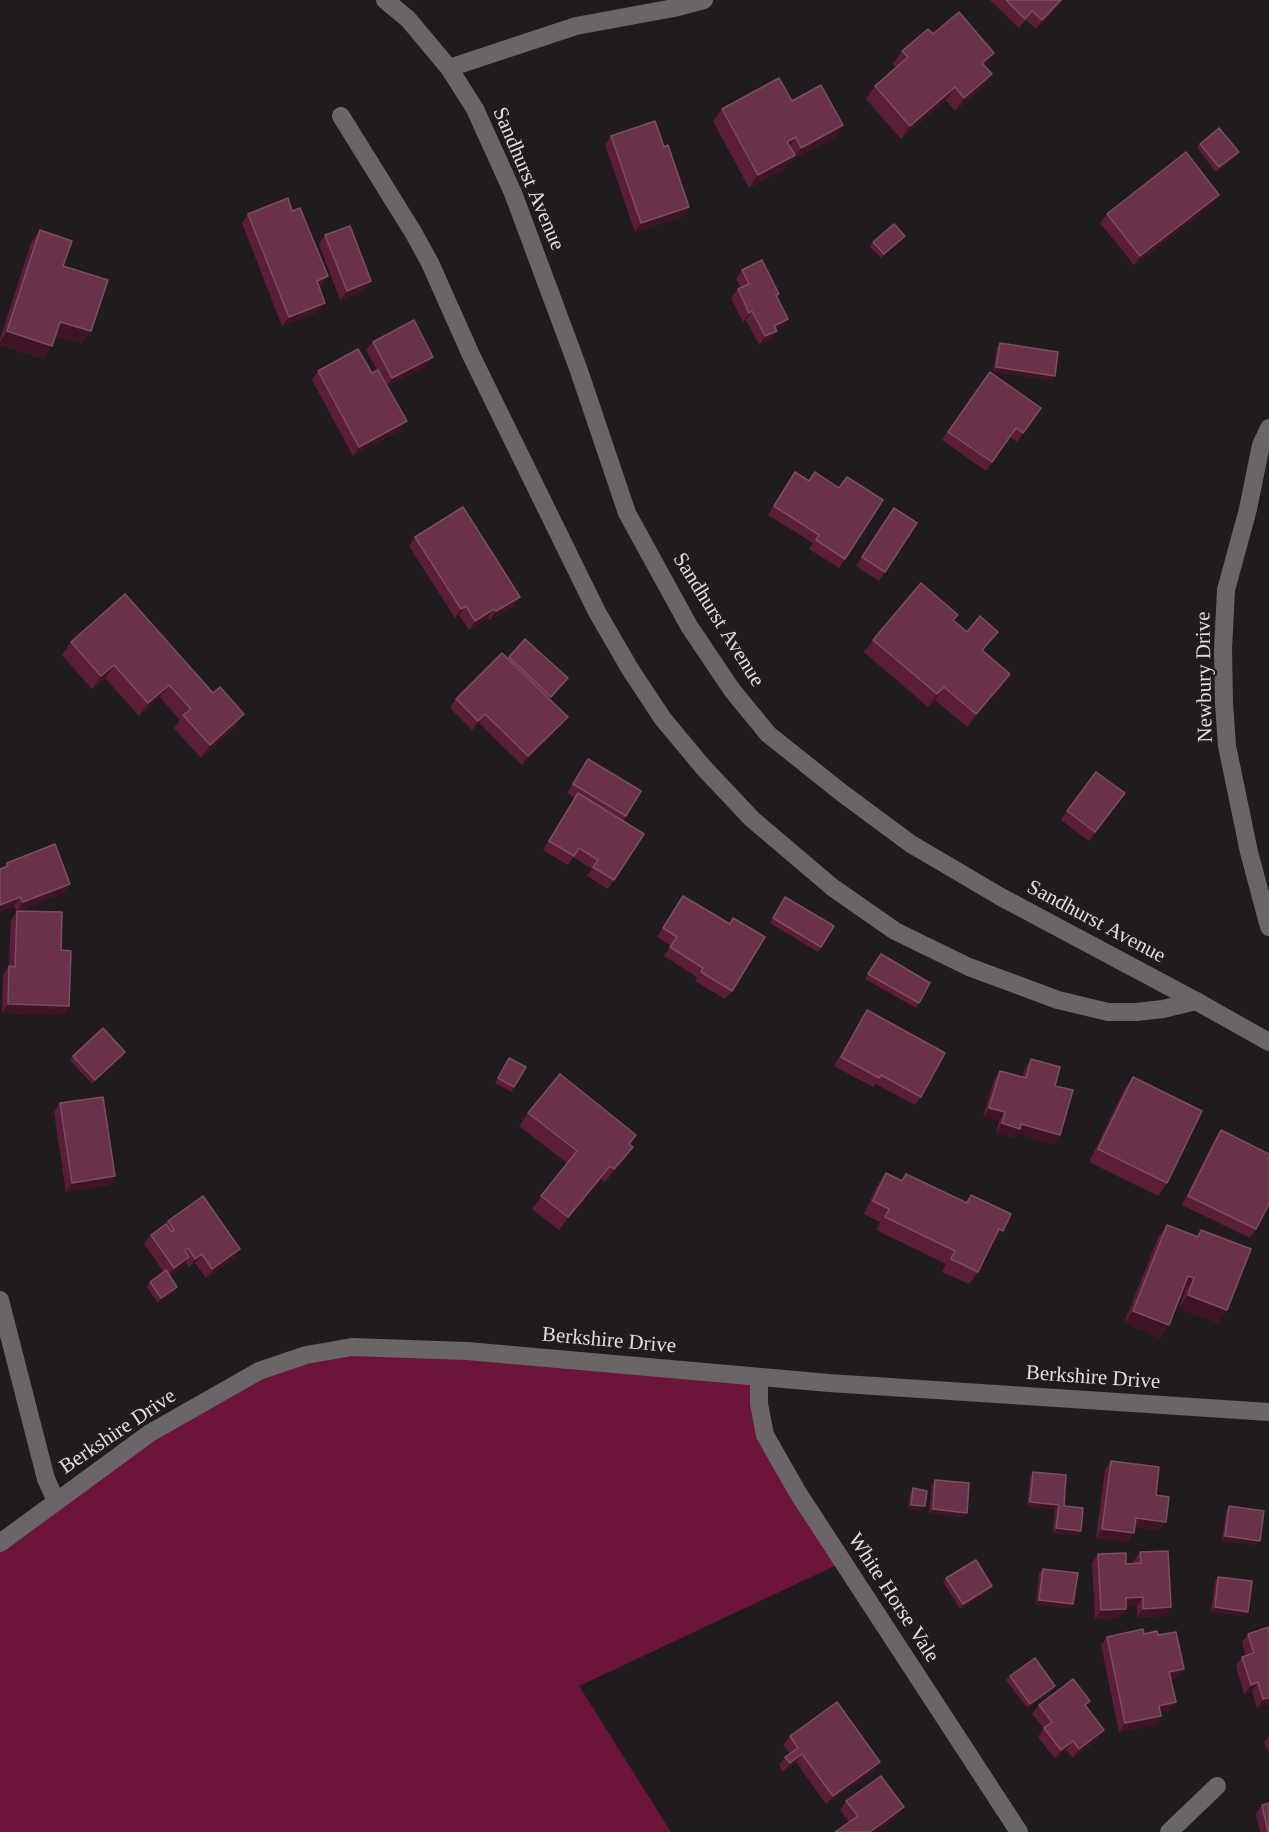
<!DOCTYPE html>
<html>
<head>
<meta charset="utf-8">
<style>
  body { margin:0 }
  canvas { display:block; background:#201c1d }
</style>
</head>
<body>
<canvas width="1269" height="1832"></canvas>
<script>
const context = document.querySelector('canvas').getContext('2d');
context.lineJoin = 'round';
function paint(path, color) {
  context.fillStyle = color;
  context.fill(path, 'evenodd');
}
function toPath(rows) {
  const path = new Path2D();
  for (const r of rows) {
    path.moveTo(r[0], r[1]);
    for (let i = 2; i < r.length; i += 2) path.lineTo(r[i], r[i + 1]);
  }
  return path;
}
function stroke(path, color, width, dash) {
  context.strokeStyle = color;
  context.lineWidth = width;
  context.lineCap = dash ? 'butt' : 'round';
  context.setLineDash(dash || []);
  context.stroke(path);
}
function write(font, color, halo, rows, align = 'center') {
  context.font = font + ' Georgia,serif';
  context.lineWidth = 4.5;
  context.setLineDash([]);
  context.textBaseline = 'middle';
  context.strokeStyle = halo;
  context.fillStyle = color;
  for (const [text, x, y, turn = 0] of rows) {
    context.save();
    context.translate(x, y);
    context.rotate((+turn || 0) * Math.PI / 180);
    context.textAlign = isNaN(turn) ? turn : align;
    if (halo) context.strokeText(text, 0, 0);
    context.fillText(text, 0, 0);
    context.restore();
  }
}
paint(toPath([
  [349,1345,758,1375,757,1408,841,1563,579,1686,671,1832,0,1832,0,1542,256,1371]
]), '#6d143b');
stroke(toPath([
  [449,68,576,26,674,8,704,0],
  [341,116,413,232,430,263,471,355,597,612,630,669,663,719,703,767,752,819,832,887,895,931,969,967,1058,1000,1108,1012,1136,1012,1163,1009,1196,1001],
  [1269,428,1261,445,1248,509,1226,590,1223,649,1224,703,1227,746,1249,852,1269,927],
  [0,1300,46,1479,56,1501],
  [759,1377,759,1404,765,1435,798,1493,1019,1832],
  [0,1543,150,1433,259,1371,306,1355,352,1347,467,1351,829,1383,1269,1412],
  [1169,1832,1217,1786]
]), '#6a6566', 18);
stroke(toPath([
  [385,0,408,19,449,68,475,109,513,193,578,368,627,513,689,626,732,690,768,734,842,793,911,844,1001,897,1196,1001,1269,1042]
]), '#6a6566', 18);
paint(toPath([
  [990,0,1062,0,1057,7,1036,29,1026,20,1019,28],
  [933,34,985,66,983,87,955,111,946,100,901,139,866,99,875,86,896,67,893,64,902,51],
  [792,101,843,125,834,138,792,160,792,159,785,168,749,188,713,121,722,109],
  [611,136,664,147,689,207,683,216,635,232,605,145],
  [1200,144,1239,152,1235,157,1216,172,1197,148],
  [1213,204,1134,265,1100,223,1107,214],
  [292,211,328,276,322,285,319,286,319,311,282,326,242,223,248,214],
  [40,230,63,266,82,344,55,336,52,346,43,359,0,345,0,339,31,243],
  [325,235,365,290,340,300,319,244],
  [905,236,902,240,881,258,870,247,873,242],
  [742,270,779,294,777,297,788,319,782,328,777,330,771,339,759,345,746,320,743,322,731,298,738,289,741,288,736,279],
  [373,342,427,366,387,386,400,430,353,456,312,380,318,371,372,373,377,370,366,350],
  [1000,343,1055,376,1052,380,993,372,997,347],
  [990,372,1041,408,1017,442,1010,437,986,471,942,440],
  [795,472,809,481,815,472,845,559,839,568,809,549,813,543,768,515],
  [887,517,917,523,879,581,856,566],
  [415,537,520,597,514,606,490,620,488,618,469,630,459,615,455,618,409,546],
  [125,594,235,727,201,758,174,728,180,720,160,697,139,716,105,678,92,689,62,655,71,642],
  [954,621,967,632,989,644,983,651,1010,674,1001,687,967,727,935,700,928,707,864,652,873,640],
  [525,639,568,678,550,699,568,717,561,725,522,765,479,723,472,730,450,708,456,699,508,658],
  [588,759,626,816,623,821,614,880,608,889,587,876,592,869,573,857,568,865,543,850,575,798,567,793],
  [1096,772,1125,793,1089,841,1061,820],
  [7,863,64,893,18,911,61,950,69,1006,63,1015,2,1013,3,975,9,966,11,920,17,911,14,906,0,911,0,869,3,868],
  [683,896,732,991,725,999,695,981,697,977,664,956,671,946,657,937],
  [782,901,834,926,818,952,770,923],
  [881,954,919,1003,916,1008,865,979],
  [867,1010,921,1097,915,1105,876,1084,873,1087,834,1066,861,1019],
  [73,1056,122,1057,92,1084,70,1060],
  [509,1058,514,1087,511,1092,495,1083],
  [1031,1059,1055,1086,1054,1144,1016,1133,1013,1138,996,1132,999,1121,983,1117,994,1080,1000,1071,1022,1077,1025,1068],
  [1133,1077,1167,1183,1158,1196,1089,1162,1124,1090],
  [60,1103,115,1176,109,1185,66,1192,54,1112],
  [528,1113,629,1144,623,1160,605,1182,601,1179,559,1230,532,1209,567,1163,519,1126],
  [1221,1130,1256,1229,1250,1238,1182,1205,1215,1139],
  [886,1173,901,1180,906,1174,965,1203,971,1195,994,1244,992,1243,978,1272,969,1284,942,1272,946,1264,876,1230,880,1222,864,1214,877,1186],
  [168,1221,240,1249,234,1258,206,1278,195,1263,189,1267,186,1262,183,1266,170,1275,177,1287,174,1291,158,1303,147,1287,150,1282,164,1272,144,1244,151,1235,166,1224],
  [1167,1225,1197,1236,1201,1230,1227,1310,1218,1323,1179,1308,1185,1291,1183,1290,1169,1325,1160,1338,1124,1323,1158,1238],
  [1111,1461,1156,1495,1160,1530,1135,1527,1134,1533,1128,1542,1096,1538,1105,1470],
  [1033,1472,1064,1506,1081,1531,1078,1535,1053,1533,1055,1509,1027,1506,1030,1476],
  [935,1480,967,1513,963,1517,929,1513,932,1484],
  [913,1488,921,1511,908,1509,910,1493],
  [1229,1506,1257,1545,1222,1541,1226,1511],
  [1140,1552,1165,1616,1137,1617,1137,1606,1126,1606,1126,1609,1120,1618,1095,1619,1092,1563,1098,1554,1126,1564,1134,1563,1134,1561],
  [1043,1569,1070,1608,1036,1604,1039,1573],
  [1218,1577,1248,1612,1245,1616,1211,1612,1215,1582],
  [946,1578,989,1591,960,1609,943,1582],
  [1269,1627,1269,1705,1257,1708,1252,1691,1244,1694,1236,1666,1242,1657,1246,1656,1242,1642,1248,1634],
  [1144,1634,1158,1635,1184,1669,1177,1678,1171,1679,1170,1711,1160,1713,1161,1716,1155,1725,1119,1732,1101,1645,1107,1637],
  [1010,1676,1052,1691,1027,1708,1006,1680],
  [1039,1705,1086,1707,1098,1739,1073,1758,1066,1750,1055,1759,1038,1737,1044,1728,1032,1714],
  [790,1736,874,1771,826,1804,796,1762,783,1772,779,1765,785,1757,790,1754,783,1745],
  [1269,1737,1269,1753,1264,1742],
  [846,1801,898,1816,849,1822,840,1810],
  [1262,1805,1269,1832,1260,1832,1256,1814]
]), '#5c1d39');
paint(toPath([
  [1062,0,1057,7,1036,29,1042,20],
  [1032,11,1026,20,1019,28,1025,19],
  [994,53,985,65,973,76,982,63],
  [992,74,983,87,955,111,964,98],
  [955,87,946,100,901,139,910,126],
  [843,125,834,138,792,160,801,148],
  [796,137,787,150,787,142],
  [1239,152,1235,157,1216,172,1219,167],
  [795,155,785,168,749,188,758,175],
  [1219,195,1213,204,1134,265,1140,256],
  [689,207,683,216,635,232,641,223],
  [905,236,902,240,881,258,884,254],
  [328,276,322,285,311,289,317,281],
  [371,281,365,290,340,300,347,291],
  [325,303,319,311,282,326,289,317],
  [752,311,746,320,743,322,749,313],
  [788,319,782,328,775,331,777,331,771,339,759,345,765,336,774,326],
  [60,322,91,331,82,344,51,335],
  [7,331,52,346,43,359,0,345,0,342],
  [433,357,427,366,386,387,392,378],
  [996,367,1055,376,1052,380,993,372],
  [407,421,400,430,353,456,359,447],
  [520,597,514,606,490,620,496,611],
  [466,606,459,615,455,618,461,609],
  [494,609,488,618,469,630,475,621],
  [998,632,989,644,973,663,982,650],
  [114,665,105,678,92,689,101,676],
  [1010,674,1001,687,967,727,976,714],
  [169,685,160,697,139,716,148,703],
  [944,687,935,700,928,707,937,694],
  [244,714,235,727,201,758,210,745],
  [485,714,479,723,472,730,478,721],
  [568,717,561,725,522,765,528,756],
  [70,884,64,893,17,911,23,902],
  [20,897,14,906,0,911,0,905],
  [8,1004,69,1006,63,1015,2,1013],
  [125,1052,122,1057,92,1084,95,1080],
  [989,1108,1005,1112,999,1121,983,1117],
  [1002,1123,1021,1124,1060,1135,1054,1144,1016,1133,1013,1138,996,1132],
  [633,1147,623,1160,605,1182,614,1169],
  [610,1166,601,1179,559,1230,568,1217],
  [115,1176,109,1185,66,1192,72,1183],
  [999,1229,1003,1231,994,1244,990,1242],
  [240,1249,234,1258,206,1278,212,1269],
  [202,1254,195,1263,189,1267,195,1259],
  [189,1257,183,1266,168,1277,174,1268],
  [1188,1276,1194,1278,1185,1291,1179,1289],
  [177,1287,174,1291,158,1303,161,1298],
  [1188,1295,1227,1310,1218,1323,1179,1308],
  [1133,1311,1169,1325,1160,1338,1124,1323],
  [1030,1502,1059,1505,1055,1509,1027,1506],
  [911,1505,925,1506,921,1511,908,1509],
  [933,1509,967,1513,963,1517,929,1513],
  [1136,1518,1166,1522,1160,1530,1130,1527],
  [1056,1528,1081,1531,1078,1535,1053,1533],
  [1102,1529,1134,1533,1128,1542,1096,1538],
  [1225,1536,1260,1541,1257,1545,1222,1541],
  [992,1586,989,1591,960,1609,963,1604],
  [1143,1597,1137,1606,1120,1607,1126,1598],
  [1039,1600,1073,1604,1070,1608,1036,1604],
  [1171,1607,1165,1616,1137,1617,1143,1609],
  [1215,1607,1248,1612,1245,1616,1211,1612],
  [1126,1609,1120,1618,1095,1619,1101,1610],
  [1184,1669,1177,1678,1163,1681,1169,1672],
  [1258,1682,1252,1691,1244,1694,1251,1685],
  [1055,1686,1052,1691,1027,1708,1030,1704],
  [1269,1698,1269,1705,1257,1708,1263,1699],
  [1176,1702,1170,1711,1153,1715,1159,1706],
  [1161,1716,1155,1725,1119,1732,1125,1723],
  [1104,1730,1098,1739,1073,1758,1079,1749],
  [1073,1741,1066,1750,1055,1759,1061,1750],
  [802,1754,796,1762,783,1772,790,1763],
  [880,1762,874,1771,826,1804,833,1796],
  [904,1807,898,1816,876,1832,870,1832]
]), '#3e1426');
const building = toPath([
  [1006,0,1061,0,1042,20,1032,11,1025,19,1006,0],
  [959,12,994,53,982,63,992,74,964,98,955,87,910,126,875,86,908,57,902,51,928,29,933,34,959,12],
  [779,78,792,101,821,85,843,125,801,148,796,137,787,142,795,155,758,175,722,109,779,78],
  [655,121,664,147,668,145,689,207,641,223,611,136,655,121],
  [1219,128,1239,152,1219,167,1200,144,1219,128],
  [1186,152,1219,195,1140,256,1107,214,1186,152],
  [288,198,292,211,300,208,328,276,317,281,325,303,289,317,248,214,288,198],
  [894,224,905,236,884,254,873,242,894,224],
  [350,226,371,281,347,291,325,235,350,226],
  [40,230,72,241,63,266,108,280,91,331,60,322,52,346,7,331,40,230],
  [762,260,779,294,776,295,788,319,774,326,777,331,765,336,752,311,749,313,738,289,749,284,742,270,762,260],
  [414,320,433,357,392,378,373,342,414,320],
  [1000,343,1058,352,1055,376,996,367,1000,343],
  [358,349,372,373,378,370,407,421,359,447,318,371,358,349],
  [990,372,1041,408,1023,433,1016,428,992,462,948,432,990,372],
  [795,472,809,481,815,472,839,488,847,477,883,500,845,559,816,540,819,535,774,506,795,472],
  [463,507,520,597,496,611,494,609,475,621,466,606,461,609,415,537,463,507],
  [894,508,917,523,885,572,862,557,894,508],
  [921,583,958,615,953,620,967,632,980,616,998,632,982,650,1010,674,976,714,944,687,937,694,873,640,921,583],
  [125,594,213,693,220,687,244,714,210,745,183,715,191,709,169,685,148,703,114,665,101,676,71,642,125,594],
  [525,639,568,678,551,697,509,657,525,639],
  [502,653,568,717,528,756,485,714,478,721,456,699,502,653],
  [588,759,641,791,626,816,573,784,588,759],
  [1096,772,1125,793,1095,832,1067,811,1096,772],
  [578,793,644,834,614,880,593,867,598,860,579,848,574,856,549,841,578,793],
  [55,844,70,884,23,902,20,897,0,905,0,869,8,866,7,863,55,844],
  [683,896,730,924,733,918,765,937,732,991,701,972,703,968,670,947,677,937,663,928,683,896],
  [785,897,834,926,821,947,773,918,785,897],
  [17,911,62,912,61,950,71,951,69,1006,8,1004,9,966,15,967,17,911],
  [881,954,930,983,919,1003,868,974,881,954],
  [867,1010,945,1053,921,1097,881,1075,879,1078,841,1057,867,1010],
  [103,1028,125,1052,95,1080,73,1056,103,1028],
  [509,1058,526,1067,514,1087,498,1078,509,1058],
  [1031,1059,1060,1067,1055,1086,1073,1090,1060,1135,1021,1124,1020,1129,1002,1123,1005,1112,989,1108,1000,1071,1026,1078,1031,1059],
  [560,1074,636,1135,629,1144,633,1147,614,1169,610,1166,568,1217,541,1196,577,1151,528,1113,560,1074],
  [1133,1077,1202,1111,1167,1183,1098,1149,1133,1077],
  [103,1097,115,1176,72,1183,60,1103,103,1097],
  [1221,1130,1269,1154,1269,1204,1256,1229,1188,1196,1221,1130],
  [886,1173,902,1181,906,1174,967,1203,971,1195,1011,1214,1003,1231,999,1229,978,1272,951,1259,955,1251,885,1217,889,1209,873,1201,886,1173],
  [203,1196,240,1249,212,1269,202,1254,195,1259,188,1248,185,1250,189,1257,174,1268,151,1235,166,1224,172,1232,174,1230,168,1221,203,1196],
  [1167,1225,1198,1237,1201,1230,1251,1249,1227,1310,1188,1295,1194,1278,1188,1276,1169,1325,1133,1311,1167,1225],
  [166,1270,177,1287,161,1298,150,1282,166,1270],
  [1111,1461,1159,1467,1156,1495,1169,1497,1166,1522,1136,1518,1134,1533,1102,1529,1111,1461],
  [1033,1472,1066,1475,1064,1506,1083,1508,1081,1531,1056,1528,1059,1505,1030,1502,1033,1472],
  [935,1480,969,1483,967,1513,933,1509,935,1480],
  [913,1488,927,1491,925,1506,911,1505,913,1488],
  [1229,1506,1264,1511,1260,1541,1225,1536,1229,1506],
  [1168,1551,1171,1607,1143,1609,1143,1597,1126,1598,1126,1609,1101,1610,1098,1554,1126,1553,1126,1564,1141,1563,1140,1552,1168,1551],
  [976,1560,992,1586,963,1604,946,1578,976,1560],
  [1043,1569,1078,1573,1073,1604,1039,1600,1043,1569],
  [1218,1577,1252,1581,1248,1612,1215,1607,1218,1577],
  [1269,1627,1269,1698,1263,1699,1258,1682,1251,1685,1242,1657,1254,1653,1248,1634,1269,1627],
  [1143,1629,1144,1634,1157,1631,1158,1635,1176,1632,1184,1669,1169,1672,1176,1702,1159,1706,1161,1716,1125,1723,1107,1637,1143,1629],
  [1035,1658,1055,1686,1030,1704,1010,1676,1035,1658],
  [1073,1679,1090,1701,1085,1705,1104,1730,1079,1749,1073,1741,1061,1750,1044,1728,1052,1722,1039,1705,1073,1679],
  [837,1702,880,1762,833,1796,802,1754,790,1763,785,1757,798,1748,790,1736,837,1702],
  [881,1776,904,1807,870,1832,835,1832,858,1816,846,1801,881,1776],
  [1269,1803,1269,1832,1268,1832,1262,1805,1269,1803]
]);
paint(building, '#6a324a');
stroke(building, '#7d4d62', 1.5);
write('21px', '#e1dedf', '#201c1d', [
  ["Sandhurst Avenue",528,179,67],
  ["Sandhurst Avenue",718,620,58],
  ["Newbury Drive",1205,677,-91],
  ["Sandhurst Avenue",1096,922,28],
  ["Berkshire Drive",609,1341,5],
  ["Berkshire Drive",1093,1378,4],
  ["Berkshire Drive",118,1432,-34],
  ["White Horse Vale",893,1598,57]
]);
</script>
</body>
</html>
